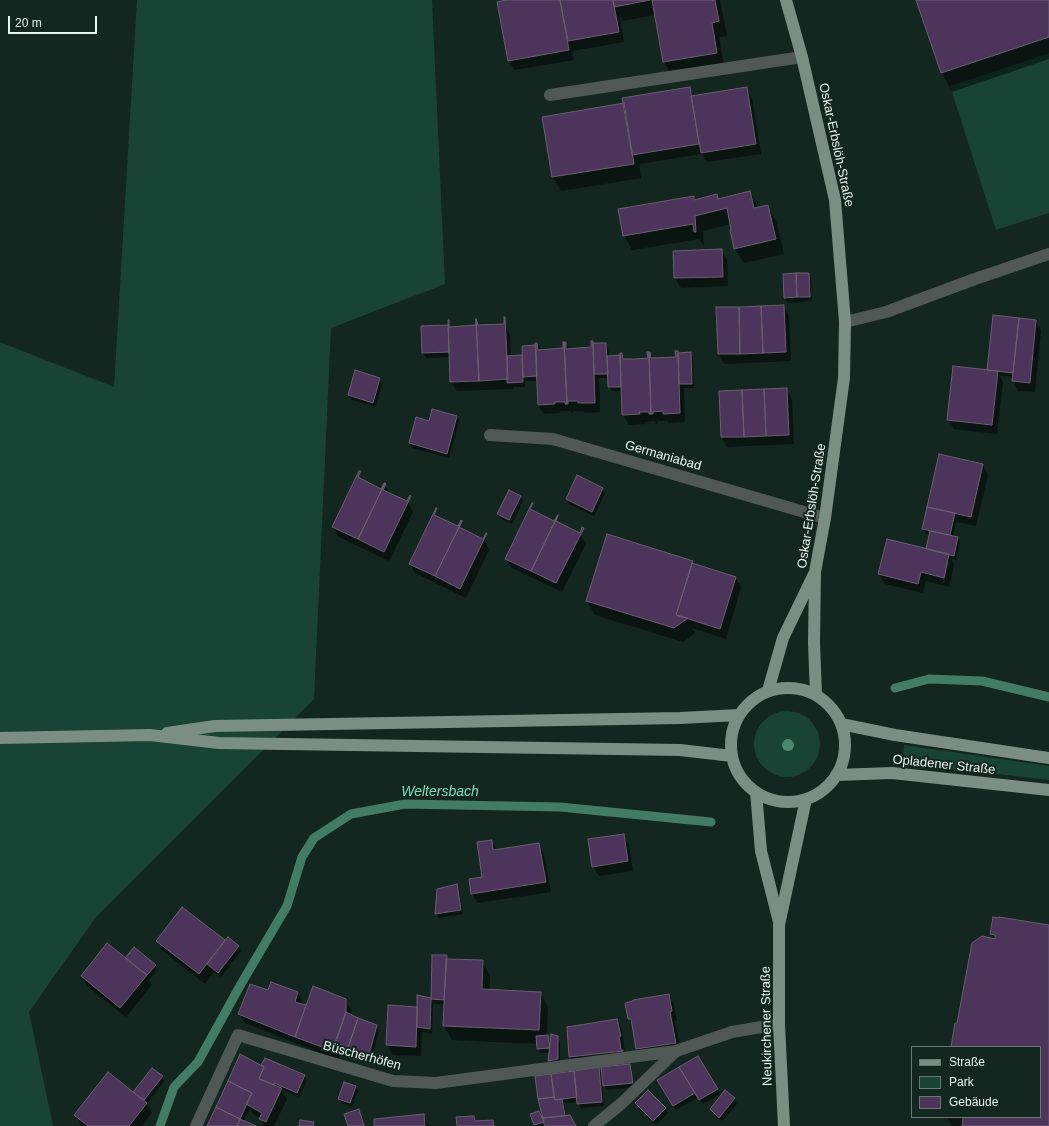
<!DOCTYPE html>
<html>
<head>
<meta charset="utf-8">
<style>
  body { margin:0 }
  #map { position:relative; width:1049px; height:1126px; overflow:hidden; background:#13261f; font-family:Arial,sans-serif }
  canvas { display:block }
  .legend { position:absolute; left:911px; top:1046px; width:130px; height:72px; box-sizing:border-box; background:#13261f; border:1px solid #687972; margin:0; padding:5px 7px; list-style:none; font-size:12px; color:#e8f5ef }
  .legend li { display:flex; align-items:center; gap:8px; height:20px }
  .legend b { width:20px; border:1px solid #687972 }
  .scale { position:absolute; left:8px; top:16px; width:89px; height:18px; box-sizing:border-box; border:2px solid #e8f5ef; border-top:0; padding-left:5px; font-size:12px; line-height:14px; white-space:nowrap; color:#e8f5ef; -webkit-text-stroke:3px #13261f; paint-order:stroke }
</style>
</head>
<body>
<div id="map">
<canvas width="1049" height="1126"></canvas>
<ul class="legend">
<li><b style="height:5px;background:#7b8e86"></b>Straße</li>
<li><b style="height:11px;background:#194435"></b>Park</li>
<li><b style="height:11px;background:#4d345a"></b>Gebäude</li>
</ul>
<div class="scale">20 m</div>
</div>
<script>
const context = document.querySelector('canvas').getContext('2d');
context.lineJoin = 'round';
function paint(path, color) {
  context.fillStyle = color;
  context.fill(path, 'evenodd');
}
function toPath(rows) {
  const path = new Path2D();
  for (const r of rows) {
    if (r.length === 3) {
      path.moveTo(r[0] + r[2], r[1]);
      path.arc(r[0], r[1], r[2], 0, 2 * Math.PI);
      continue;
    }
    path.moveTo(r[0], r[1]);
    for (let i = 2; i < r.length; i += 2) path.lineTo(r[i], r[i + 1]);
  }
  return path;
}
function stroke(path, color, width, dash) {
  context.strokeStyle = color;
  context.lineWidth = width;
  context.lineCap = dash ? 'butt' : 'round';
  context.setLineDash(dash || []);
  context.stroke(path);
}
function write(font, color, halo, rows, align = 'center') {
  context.font = font + ' Arial,sans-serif';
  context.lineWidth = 4;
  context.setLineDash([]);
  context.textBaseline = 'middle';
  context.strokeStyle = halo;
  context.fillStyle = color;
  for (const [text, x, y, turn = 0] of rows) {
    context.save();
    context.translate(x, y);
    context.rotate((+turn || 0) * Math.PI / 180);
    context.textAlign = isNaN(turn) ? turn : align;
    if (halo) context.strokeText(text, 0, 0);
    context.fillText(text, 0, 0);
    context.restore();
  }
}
paint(toPath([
  [137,0,432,0,445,284,331,328,314,699,96,917,29,1012,53,1126,0,1126,0,342,114,387],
  [1049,53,1049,213,996,230,950,86],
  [787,744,33],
  [904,745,1049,766,1049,780,903,763]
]), '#194435');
paint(toPath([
  [512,0,720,0,727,36,719,37,724,67,672,76,664,62,655,15,623,21,619,14,624,42,572,51,574,60,514,70,509,60],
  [917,0,1049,0,1049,59,952,92,942,73],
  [689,88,694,97,746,88,752,98,761,154,707,162,702,154,639,164,641,178,561,191,553,177,543,118,624,104],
  [750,192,758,208,767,206,776,220,784,254,744,263,735,249,731,231,732,231,731,224,703,231,704,246,699,239,632,250,624,235,694,197,696,200,716,195,719,200],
  [721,250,727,260,728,286,681,288,675,278,674,252],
  [808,274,811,278,812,301,788,303,785,298,784,275],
  [783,306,789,316,791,361,724,364,719,354,717,308],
  [994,316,1035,321,1041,330,1035,392,1018,391,1013,381,1013,377,999,375,1003,382,997,434,954,429,948,419,954,367,989,371,988,369],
  [989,369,1018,372,1018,374,989,371],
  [505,325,510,335,511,357,523,356,536,346,537,344,541,350,564,349,565,343,569,349,592,348,592,342,594,344,606,344,608,348,609,357,621,356,622,354,625,360,649,359,650,353,654,359,677,358,679,354,690,353,693,358,694,388,684,388,685,422,669,423,668,421,658,421,658,423,656,424,655,421,644,422,645,424,629,425,623,415,622,391,612,391,609,386,609,378,599,378,600,412,585,413,583,411,573,411,573,413,570,411,560,411,560,413,544,414,538,405,538,381,525,381,525,387,513,387,513,389,457,391,451,382,450,357,426,358,423,353,422,327,448,328],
  [380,379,382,384,376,407,352,400,349,395],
  [787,389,792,399,794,444,727,447,722,437,720,392],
  [457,417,459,421,449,458,412,448,410,443],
  [983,465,988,475,976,526,956,522,953,537,957,538,960,542,956,560,951,558,954,565,949,587,926,581,923,593,885,584,879,574,927,550,930,535,925,533,923,529],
  [947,562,949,562,944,583,942,583],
  [385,485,391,495,408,502,413,512,389,561,339,537,333,527,382,490],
  [602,489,605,493,594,516,569,504,567,499],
  [520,496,523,501,512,524,501,519,498,514],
  [433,516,484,540,489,550,466,598,415,573,410,564],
  [580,534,586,544,562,592,512,568,506,559],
  [692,562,694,565,735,577,741,587,726,639,692,628,695,633,683,642,595,615,587,601],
  [623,835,629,845,633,871,599,876,593,866],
  [491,841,497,850,539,844,544,854,551,892,478,903,472,894,483,878],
  [457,885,459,890,463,914,439,918,436,913],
  [183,908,226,942,238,946,241,951,221,977,214,972,205,984,163,951,157,941],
  [1049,926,1049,1126,952,1126,947,1117,1040,1117,1040,1047,952,1047,958,1024,994,939,991,934],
  [433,956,446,956,448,960,482,961,490,976,490,991,540,993,548,1007,547,1036,551,1041,557,1037,560,1042,560,1064,552,1065,550,1060,550,1052,541,1053,538,1049,538,1044,452,1040,444,1026,445,1004,433,1004,432,1034,422,1032,421,1056,393,1055,387,1045,389,1006,418,1008,418,996,432,1000],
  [126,959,155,965,157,970,149,980,152,985,126,1017,87,986,82,976],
  [268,992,298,993,303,1003,302,1005,306,1007,345,1000,351,1010,351,1015,376,1026,379,1031,371,1059,342,1048,338,1060,245,1023,239,1014],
  [669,995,674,1005,677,1021,675,1021,681,1053,643,1059,637,1049,633,1027,629,1019],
  [617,1020,622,1030,626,1061,576,1067,570,1057,568,1028],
  [697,1057,720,1094,703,1104,698,1097,676,1110,658,1081],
  [265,1059,304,1076,307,1080,299,1097,281,1089,287,1099,274,1126,264,1126,260,1118,253,1114,250,1108,243,1122,253,1126,208,1126,262,1067],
  [630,1065,632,1070,634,1087,607,1090,602,1082,604,1106,581,1108,578,1102,564,1103,566,1116,575,1126,536,1126,531,1115,541,1116,544,1123,536,1076,598,1068,603,1076],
  [162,1077,164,1081,147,1104,152,1113,142,1126,82,1126,75,1115,133,1093],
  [355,1086,358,1091,352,1107,342,1103,339,1099],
  [725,1092,734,1099,737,1104,722,1121,714,1113,711,1109],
  [636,1103,665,1108,668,1113,656,1125,639,1108],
  [423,1115,429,1126,375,1126]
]), '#0007');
stroke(toPath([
  [895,688,929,679,982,681,1049,697],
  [160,1126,174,1087,198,1062,241,984,287,906,302,857,314,838,351,814,405,804,560,807,711,822]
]), '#427b66', 9);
const building = toPath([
  [506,0,560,0,569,50,508,61,497,2,506,0],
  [560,0,613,0,619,32,568,41,560,0],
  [613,0,650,0,614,7,613,0],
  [652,0,715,0,719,21,712,23,717,53,663,62,652,0],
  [916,0,1049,0,1049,37,941,73,916,0],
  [690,87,699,144,632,155,622,98,690,87],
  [747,87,756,144,701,153,691,96,747,87],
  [624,103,634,164,552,177,542,117,624,103],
  [750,191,754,208,768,205,776,239,734,249,730,230,731,230,727,208,695,216,696,232,694,232,693,224,623,236,618,209,694,196,694,200,717,194,718,199,750,191],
  [722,249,723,277,674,278,673,251,722,249],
  [796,273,809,273,810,297,797,297,796,273],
  [796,273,797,297,784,298,783,274,796,273],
  [784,305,786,352,763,353,761,306,784,305],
  [761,306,763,353,740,354,739,307,761,306],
  [716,307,739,307,740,354,718,354,716,307],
  [993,315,1019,318,1013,373,987,370,993,315],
  [504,317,505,317,508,379,479,381,476,319,478,325,504,324,504,317],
  [1019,318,1036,320,1030,383,1012,381,1019,318],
  [476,319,479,381,450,382,448,320,449,320,449,327,476,325,476,319],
  [448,325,449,352,422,353,421,326,448,325],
  [591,341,593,341,593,343,595,403,578,403,578,401,568,401,568,404,567,404,564,342,566,342,566,349,591,347,591,341],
  [563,342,564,342,567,404,565,404,565,402,555,402,555,404,538,405,535,343,537,343,538,350,563,348,563,342],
  [593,343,606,343,608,374,594,374,593,343],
  [536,345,537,376,523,377,522,346,536,345],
  [675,351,678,351,680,413,663,414,663,411,653,412,653,414,651,414,649,352,650,352,651,358,676,357,675,351],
  [647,352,649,352,651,414,649,414,649,412,639,412,640,414,622,415,620,353,622,353,623,359,636,359,648,358,647,352],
  [691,352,692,384,679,384,678,353,691,352],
  [522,355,523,382,507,383,507,356,522,355],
  [620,355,621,387,608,387,607,356,620,355],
  [953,366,998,371,992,425,947,420,953,366],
  [355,370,380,378,373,403,348,395,355,370],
  [787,388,789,435,766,436,764,389,787,388],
  [764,389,766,436,744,437,742,390,764,389],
  [742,390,744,437,721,437,719,391,742,390],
  [432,409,457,416,447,454,409,443,416,417,429,421,432,409],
  [939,454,983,464,971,517,927,507,939,454],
  [359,471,361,471,358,477,381,489,384,483,385,483,358,539,332,527,359,471],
  [577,475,603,488,592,512,566,499,577,475],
  [385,483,386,484,383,490,407,501,410,495,411,496,384,552,358,539,385,483],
  [509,490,521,496,509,520,497,514,509,490],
  [532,503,533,503,530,509,554,521,558,515,531,571,505,559,532,503],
  [927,507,955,513,950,535,922,529,927,507],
  [436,508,437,508,434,515,458,526,461,520,462,521,435,576,409,564,436,508],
  [558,515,556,521,580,533,582,527,584,528,556,583,531,571,558,515],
  [462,521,459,527,483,539,486,533,487,533,460,589,435,576,462,521],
  [930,531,958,537,954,556,926,549,930,531],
  [607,534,693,561,676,615,688,618,674,628,586,601,607,534],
  [887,539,949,554,944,578,921,572,918,584,878,574,887,539],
  [692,563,736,577,720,629,676,615,692,563],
  [624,834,628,861,592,867,588,839,624,834],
  [492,840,493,850,539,843,546,882,471,894,469,879,482,877,477,842,492,840],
  [457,884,461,910,435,914,437,889,457,884],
  [182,907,225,940,199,974,156,941,182,907],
  [993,917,998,918,999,917,1049,925,1049,1126,962,1126,963,1117,1040,1117,1040,1047,951,1047,955,1023,957,1023,972,943,982,936,995,939,995,935,990,934,993,917],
  [228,937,239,946,218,973,207,964,228,937],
  [107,943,147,975,120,1008,81,976,107,943],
  [134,947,156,965,147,975,125,958,134,947],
  [432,955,447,955,444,1000,431,999,432,955],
  [446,959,483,960,482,989,541,992,539,1030,443,1026,446,959],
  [271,982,298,992,295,1002,306,1005,295,1037,238,1014,250,984,268,990,271,982],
  [313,986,346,999,346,1012,333,1051,295,1037,313,986],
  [669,994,672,1011,670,1012,676,1043,636,1049,631,1019,628,1019,625,1003,633,1001,633,1000,669,994],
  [417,995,431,998,430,1029,417,1027,417,995],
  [388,1005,417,1007,416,1047,386,1045,388,1005],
  [346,1012,358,1018,348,1048,335,1042,346,1012],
  [358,1018,377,1025,369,1055,348,1048,358,1018],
  [617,1019,621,1036,619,1036,621,1050,623,1050,623,1051,569,1057,567,1027,617,1019],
  [551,1034,558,1036,558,1059,548,1061,551,1034],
  [548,1035,550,1048,537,1049,536,1036,548,1035],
  [240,1054,264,1067,259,1079,282,1088,266,1122,259,1119,262,1113,246,1104,252,1093,228,1081,240,1054],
  [698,1056,718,1089,699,1100,679,1067,698,1056],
  [265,1058,305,1075,297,1093,274,1083,274,1085,259,1079,264,1067,261,1065,265,1058],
  [630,1064,633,1083,603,1086,601,1067,630,1064],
  [599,1067,602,1102,577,1104,574,1071,599,1067],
  [679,1067,695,1093,673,1106,657,1080,679,1067],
  [152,1068,163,1076,144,1100,133,1092,152,1068],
  [574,1071,577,1097,555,1100,551,1074,574,1071],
  [108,1072,147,1103,129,1126,88,1126,74,1115,108,1072],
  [551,1074,554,1097,538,1099,535,1076,551,1074],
  [228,1081,252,1093,240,1119,216,1107,228,1081],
  [344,1082,356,1086,350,1103,338,1099,344,1082],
  [648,1090,666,1108,653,1121,635,1103,648,1090],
  [725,1090,735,1098,719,1118,710,1109,725,1090],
  [554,1097,555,1100,562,1099,565,1116,543,1118,538,1099,554,1097],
  [216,1107,240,1119,237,1126,207,1126,216,1107],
  [359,1109,364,1126,348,1126,344,1114,359,1109],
  [539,1111,544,1122,534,1125,530,1114,539,1111],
  [424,1114,425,1126,374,1126,374,1119,424,1114],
  [570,1115,576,1126,545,1126,544,1124,543,1118,570,1115],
  [474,1116,475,1121,493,1120,494,1126,457,1126,456,1117,474,1116],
  [240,1119,256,1126,237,1126,240,1119],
  [300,1120,314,1122,313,1126,299,1126,300,1120]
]);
paint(building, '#4d345a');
stroke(building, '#6a5f70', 1);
stroke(toPath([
  [550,95,802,57],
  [845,322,886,312,975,279,1049,254],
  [490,435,553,439,825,518],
  [196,1126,238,1035,393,1081,436,1083,676,1051,732,1032,779,1024],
  [594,1126,622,1103,676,1051]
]), '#4f5854', 12);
stroke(toPath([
  [786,0,802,57,835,200,845,322,844,378,825,518,815,572,814,643,816,695],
  [788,745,57],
  [768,691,783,638,814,574],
  [841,724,895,735,1049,758],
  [167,733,215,726,680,718,739,715],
  [0,738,150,735,219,743,680,750,732,756],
  [836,775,892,773,1049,790],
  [756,792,761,851,779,922],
  [784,1126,779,1024,779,925,806,799]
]), '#7b8e86', 12);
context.fillStyle = '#4c8670';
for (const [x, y] of [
  [788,745]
]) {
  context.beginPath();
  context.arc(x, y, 6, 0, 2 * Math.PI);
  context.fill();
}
write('13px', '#e8f5ef', '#13261f', [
  ["Oskar-Erbslöh-Straße",836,145,78],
  ["Germaniabad",663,456,16],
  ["Oskar-Erbslöh-Straße",812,506,-81],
  ["Opladener Straße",944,765,6],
  ["Neukirchener Straße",767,1026,-91],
  ["Büscherhöfen",362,1056,15]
]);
write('italic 14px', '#84ddbc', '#13261f', [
  ["Weltersbach",440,792]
]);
</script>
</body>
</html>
